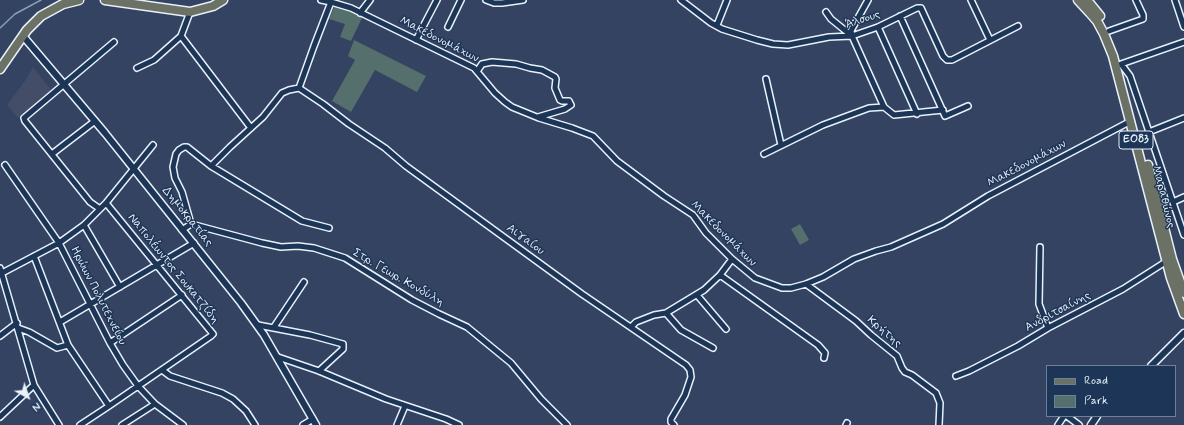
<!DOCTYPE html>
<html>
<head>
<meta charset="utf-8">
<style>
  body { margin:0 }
  #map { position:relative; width:1184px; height:425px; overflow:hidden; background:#344361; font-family:Mynerve,sans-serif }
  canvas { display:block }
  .legend { position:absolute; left:1046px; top:365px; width:130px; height:52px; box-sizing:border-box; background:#1d3557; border:1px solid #6e8097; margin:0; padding:5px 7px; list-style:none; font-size:12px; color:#e8f1f8 }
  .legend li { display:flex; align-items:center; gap:8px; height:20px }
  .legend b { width:20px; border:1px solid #6e8097 }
  .north { position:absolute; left:8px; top:377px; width:40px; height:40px; -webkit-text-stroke:3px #1d3557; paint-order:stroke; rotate:140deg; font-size:11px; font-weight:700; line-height:16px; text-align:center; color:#e8f1f8 }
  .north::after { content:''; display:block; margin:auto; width:14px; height:18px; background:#e8f1f8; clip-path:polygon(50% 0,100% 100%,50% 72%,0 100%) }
</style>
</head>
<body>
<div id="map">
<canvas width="1184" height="425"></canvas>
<ul class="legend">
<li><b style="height:5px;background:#6b7165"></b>Road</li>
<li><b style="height:11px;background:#546f6c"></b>Park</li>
</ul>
<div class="north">N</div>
</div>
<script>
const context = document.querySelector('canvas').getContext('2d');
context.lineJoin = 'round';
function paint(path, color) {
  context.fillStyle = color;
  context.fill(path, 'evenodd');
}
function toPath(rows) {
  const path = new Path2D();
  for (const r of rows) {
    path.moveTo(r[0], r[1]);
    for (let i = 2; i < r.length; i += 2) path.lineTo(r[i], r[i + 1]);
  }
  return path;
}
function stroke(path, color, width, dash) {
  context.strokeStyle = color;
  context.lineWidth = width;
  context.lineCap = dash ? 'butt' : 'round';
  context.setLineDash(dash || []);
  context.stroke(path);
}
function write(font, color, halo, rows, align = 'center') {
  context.font = font + ' Mynerve,sans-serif';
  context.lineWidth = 3;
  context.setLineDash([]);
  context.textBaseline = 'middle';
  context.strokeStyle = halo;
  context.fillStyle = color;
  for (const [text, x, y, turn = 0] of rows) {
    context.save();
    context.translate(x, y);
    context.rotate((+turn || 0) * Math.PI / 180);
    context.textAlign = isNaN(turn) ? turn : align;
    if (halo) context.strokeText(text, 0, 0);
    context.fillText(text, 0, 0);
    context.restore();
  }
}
paint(toPath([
  [33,67,51,90,18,118,7,105,25,81]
]), '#444d68');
paint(toPath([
  [336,3,363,16,351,41,340,37,345,24,329,19],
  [354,40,426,76,417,92,375,70,351,112,332,101,355,60,348,56],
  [800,224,809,240,800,245,791,229]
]), '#546f6c');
stroke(toPath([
  [0,28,15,14,41,0]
]), '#86a1b7', 1.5);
const minor = toPath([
  [321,0,331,2,351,8,474,68,495,93,505,102,512,107,539,118,572,128,593,136,617,161,664,196,693,215,706,233,732,259,755,278,782,288,791,288,806,284,823,277,854,259,876,251,891,247,943,224,988,196,1131,121],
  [486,0,494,3,502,3,523,0],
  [681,0,711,23,722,29,757,40,773,44,788,45,829,37,852,36,878,27,917,8,921,8,943,56,947,60,952,60,1018,26],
  [868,0,853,27,851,31,852,36,884,107],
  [971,0,990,40],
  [1175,0,1184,27],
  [190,12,181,36,251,128],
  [826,12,831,19,852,36],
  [360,13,370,0],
  [900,16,945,116,968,106],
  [717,25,727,0],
  [448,27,461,0],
  [878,27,917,114],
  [1109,31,1143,19,1143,15,1136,0],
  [416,40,437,0],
  [1184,42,1121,64,1130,76,1184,235],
  [137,68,154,60,181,36],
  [478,70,482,64,492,62,516,64,530,68,542,70,555,77,556,79,555,88,560,100,562,101,569,101,571,105,565,109,538,117],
  [766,79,781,145],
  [299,88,323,104,349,124,385,148,406,166,582,294,686,365,690,370,691,377,685,395,671,419,671,422,674,425],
  [299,88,314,46,331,2],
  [1149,132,1184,118],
  [52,154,95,121],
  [764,154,823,125,869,108,884,107,894,115,943,110],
  [5,165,59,243,110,343,123,365,138,386,155,404,183,425],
  [211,166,230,147,263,117,282,93,289,90,299,88],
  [1173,202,1184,197],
  [100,209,90,202,25,121,24,118,114,42],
  [191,224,182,192,175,178,173,167,176,154,179,150,184,147,187,147,211,166,302,221,329,228],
  [84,225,120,287],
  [182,230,191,224,262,243,281,247,298,246,314,248,345,258,412,300,439,314,467,327,511,363,541,399,567,425],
  [1040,247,1039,304,1048,328],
  [34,256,68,345,109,406],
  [0,268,34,385,59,425],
  [2,273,59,243,84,225,106,203,153,145],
  [720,275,818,345,825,353,824,358],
  [806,284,856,321,871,335,897,356,902,368,905,372,912,375,936,393,940,403,939,425],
  [697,295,726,329],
  [666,313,681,330,713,348],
  [60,322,194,243],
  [258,325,310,335,343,344,343,349,319,371],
  [274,327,304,282],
  [631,327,636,322,654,315,666,313,704,290,720,275,732,259],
  [18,328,29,332,57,348,68,345],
  [0,336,17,323],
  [110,343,182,295],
  [278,357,319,371,386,399,446,419,459,425],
  [162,370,170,376,222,393,233,399,246,411,255,425],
  [956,376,969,371,1018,346,1048,328,1123,289,1167,261],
  [1067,416,1079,425],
  [0,417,34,385],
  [80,425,109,406,211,336,213,334,106,203],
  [122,425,155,404],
  [303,425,313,419],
  [397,425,405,406],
  [846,425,847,423],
  [1058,425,1064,416]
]);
const tertiary = toPath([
  [23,36,105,133,241,303,264,335,316,425],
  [1151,366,1184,333],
  [1091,425,1097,416]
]);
const primary = toPath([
  [105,0,190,12,213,6,223,0],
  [1078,0,1090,13,1097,21,1104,34,1113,56,1171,278,1184,314],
  [1087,0,1100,16],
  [0,69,27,30,41,16,63,4,79,0],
  [1148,165,1172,259,1184,293]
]);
stroke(minor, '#e8f1f8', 8);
stroke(tertiary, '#e8f1f8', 9);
stroke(primary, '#e8f1f8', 11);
stroke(minor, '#1d3557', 5);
stroke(tertiary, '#1d3557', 6);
stroke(primary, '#6b7165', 8);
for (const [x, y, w] of [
  [1136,140,34]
]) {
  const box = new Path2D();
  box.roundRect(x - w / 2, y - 9, w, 18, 3);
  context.fillStyle = '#1d3557';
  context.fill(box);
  stroke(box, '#e8f1f8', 1);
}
write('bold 11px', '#e8f1f8', null, [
  ["ΕΟ83",1136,140]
]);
write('12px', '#e8f1f8', '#1d3557', [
  ["Άλσους",863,20,-18],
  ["Μακεδονομάχων",439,40,27],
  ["Μακεδονομάχων",1027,164,-28],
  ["Μαραθώνος",1163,197,76],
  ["Δημοκρατίας",187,217,51],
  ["Μακεδονομάχων",723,234,45],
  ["Αιγαίου",525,240,36],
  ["Ναπολέωντος Σουκατζίδη",173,269,51],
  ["Στρ. Γεωρ. Κονδύλη",398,278,30],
  ["Ηρώων Πολυτεχνείου",98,296,63],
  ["Ανδριτσαίνης",1058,312,-28],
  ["Κρήτης",884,332,41]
]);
</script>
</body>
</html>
